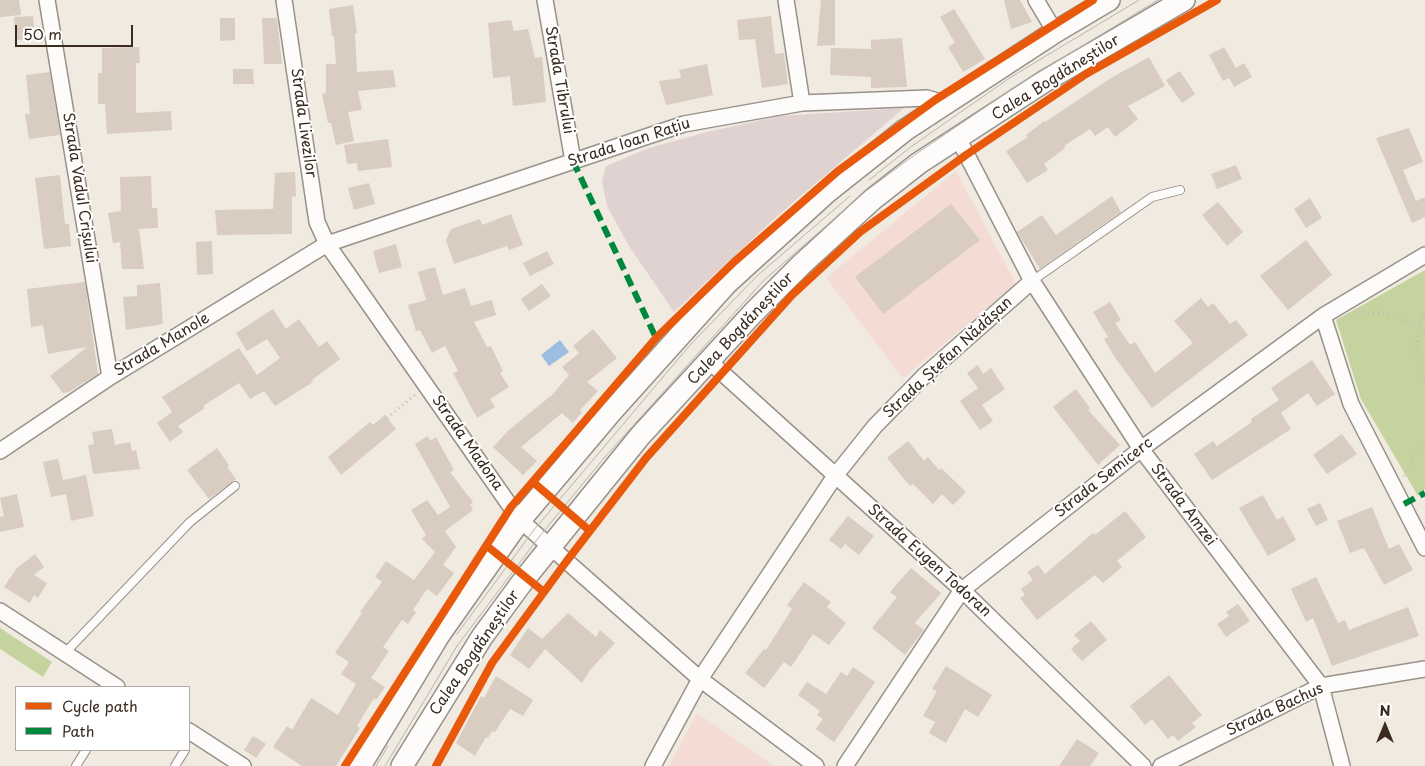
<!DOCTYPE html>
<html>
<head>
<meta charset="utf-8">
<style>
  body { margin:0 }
  #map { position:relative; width:1425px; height:766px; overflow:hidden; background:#f0eae0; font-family:"Playpen Sans",sans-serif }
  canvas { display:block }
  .legend { position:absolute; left:15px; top:686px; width:175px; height:65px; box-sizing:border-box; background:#fff; border:1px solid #b1aaa5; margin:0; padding:6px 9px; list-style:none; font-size:15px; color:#3b2a1e }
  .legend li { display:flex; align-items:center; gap:10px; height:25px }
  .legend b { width:25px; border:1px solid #b1aaa5 }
  .north { position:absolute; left:1360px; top:701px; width:50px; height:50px; -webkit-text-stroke:4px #fff; paint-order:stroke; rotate:0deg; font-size:14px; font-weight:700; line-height:20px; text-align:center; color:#3b2a1e }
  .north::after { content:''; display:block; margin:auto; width:18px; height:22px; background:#3b2a1e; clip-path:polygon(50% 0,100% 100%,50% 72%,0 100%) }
  .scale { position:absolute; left:15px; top:25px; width:118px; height:22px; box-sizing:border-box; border:2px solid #3b2a1e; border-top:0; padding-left:6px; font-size:15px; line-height:18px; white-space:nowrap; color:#3b2a1e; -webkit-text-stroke:4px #fff; paint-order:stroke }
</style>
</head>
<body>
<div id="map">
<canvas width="1425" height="766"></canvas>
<ul class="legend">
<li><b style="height:6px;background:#e8590c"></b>Cycle path</li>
<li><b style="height:6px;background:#00873e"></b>Path</li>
</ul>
<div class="north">N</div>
<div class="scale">50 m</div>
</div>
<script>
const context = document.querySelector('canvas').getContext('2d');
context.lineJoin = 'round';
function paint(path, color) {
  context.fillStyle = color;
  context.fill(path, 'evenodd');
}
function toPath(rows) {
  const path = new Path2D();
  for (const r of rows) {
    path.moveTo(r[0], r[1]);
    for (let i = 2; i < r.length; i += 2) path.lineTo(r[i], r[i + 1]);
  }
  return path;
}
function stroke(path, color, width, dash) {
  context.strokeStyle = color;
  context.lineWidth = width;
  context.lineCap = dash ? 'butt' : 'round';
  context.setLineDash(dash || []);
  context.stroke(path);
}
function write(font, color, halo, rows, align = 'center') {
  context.font = font + ' "Playpen Sans",sans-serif';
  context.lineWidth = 4;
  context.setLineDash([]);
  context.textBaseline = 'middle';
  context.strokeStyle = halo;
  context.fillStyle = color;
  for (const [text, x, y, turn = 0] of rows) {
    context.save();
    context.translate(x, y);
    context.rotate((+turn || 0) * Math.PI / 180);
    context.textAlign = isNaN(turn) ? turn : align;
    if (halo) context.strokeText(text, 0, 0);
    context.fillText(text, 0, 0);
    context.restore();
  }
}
paint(toPath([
  [956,171,1016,284,903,378,826,278],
  [697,713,774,766,669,766]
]), '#f4dcd4');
paint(toPath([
  [904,108,776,217,674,312,629,246,607,206,602,181,606,166,649,148,707,132,780,116]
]), '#e0d2d0');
paint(toPath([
  [1425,270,1425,489,1418,496,1361,399,1336,320],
  [0,628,52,662,43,677,0,649]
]), '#c5d39f');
paint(toPath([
  [560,340,569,352,549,366,541,355]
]), '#9dbde3');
paint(toPath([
  [0,0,19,0,21,15,0,17],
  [821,0,835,0,835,45,817,46],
  [1004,0,1020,0,1032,22,1011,29],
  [353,5,357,33,355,33,357,72,393,70,396,87,358,91,362,110,348,112,354,141,336,145,331,123,328,123,322,94,326,93,326,64,336,64,334,36,332,36,329,9],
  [954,9,985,59,963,72,948,47,955,43,940,17],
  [33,16,35,39,16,40,14,17],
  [771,16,775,54,784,53,788,84,762,88,755,39,739,40,737,20],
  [220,18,235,18,235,40,220,41],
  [262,18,277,18,282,64,264,64],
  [511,20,514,31,528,29,535,58,542,57,546,102,513,106,510,76,493,78,488,23],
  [902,38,907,87,871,88,871,77,830,75,831,48,871,49,871,40],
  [139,47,140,63,136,63,136,113,171,111,172,130,107,134,105,104,98,104,98,73,102,73,102,48],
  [1224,47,1236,68,1244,63,1252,77,1234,87,1229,78,1223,81,1209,55],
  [1149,57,1165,86,1128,106,1138,119,1115,137,1108,127,1095,136,1090,129,1064,146,1065,148,1044,164,1048,170,1027,183,1006,151,1028,137,1026,135,1044,121,1045,122,1111,78],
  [707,64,713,95,666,105,659,81,681,78,679,70],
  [233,69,253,69,254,84,233,84],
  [1180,71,1195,94,1182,103,1166,80],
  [50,72,60,135,29,139,25,114,30,114,26,75],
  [1409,128,1423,162,1403,170,1416,201,1425,197,1425,217,1412,223,1376,138],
  [388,139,392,167,358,171,357,163,347,164,344,145],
  [1236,165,1242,179,1217,189,1211,174],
  [295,172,296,197,292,196,292,234,217,235,215,210,273,209,275,173],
  [60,175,65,224,69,224,71,246,44,249,35,178],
  [151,176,152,208,157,208,158,228,139,229,144,269,122,269,120,242,113,243,108,213,121,211,120,177],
  [369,183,375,204,354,210,348,188],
  [1112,196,1121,212,1040,269,1017,232,1042,215,1056,235],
  [1310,198,1322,218,1306,228,1294,209],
  [1218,202,1243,232,1227,246,1202,215],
  [951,204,980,240,883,314,855,277],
  [511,214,523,245,509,250,507,246,454,264,446,240,451,229,480,219,482,225],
  [1306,240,1332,275,1288,310,1260,276],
  [212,241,213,274,197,275,196,242],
  [396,244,402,267,379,273,373,251],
  [547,251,554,264,530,276,523,263],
  [435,267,443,295,465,288,471,306,492,300,496,315,474,322,487,347,491,346,503,371,500,373,509,387,490,399,495,407,477,418,453,373,458,371,445,346,432,353,420,330,416,331,408,305,426,300,418,272],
  [85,282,98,374,69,392,63,393,50,376,87,347,48,354,43,325,31,327,27,289],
  [160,283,163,324,126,330,123,297,137,296,137,285],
  [542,284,551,296,529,311,521,299],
  [1201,298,1208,307,1213,303,1230,324,1236,320,1248,335,1152,408,1114,356,1104,339,1108,337,1093,312,1110,302,1121,320,1115,323,1130,345,1135,342,1155,373,1193,343,1174,321],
  [273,309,286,329,299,319,319,347,327,341,340,359,312,380,313,382,275,406,264,391,250,399,239,383,203,406,205,408,178,426,183,432,170,442,157,423,172,412,162,397,239,348,257,375,280,358,267,339,247,351,236,333],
  [593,329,617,358,587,382,598,391,580,410,582,412,573,423,562,413,521,447,537,461,523,475,493,447,509,430,553,394,569,375,562,367,579,353,573,346],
  [1312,360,1335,394,1317,406,1308,393,1281,413,1291,429,1212,480,1194,454,1213,441,1217,446,1252,422,1251,419,1279,400,1271,388],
  [978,365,983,374,991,368,1005,389,982,405,993,421,980,430,960,401,978,388,967,373],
  [1076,389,1090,408,1088,410,1120,445,1098,465,1053,407],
  [385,415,396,429,341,475,328,457,370,422,373,425],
  [112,429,115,445,130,442,132,451,136,450,140,469,93,474,88,445,94,444,92,432],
  [1342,434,1357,454,1327,474,1313,455],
  [428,436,430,441,436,437,454,470,450,472,473,502,470,505,473,510,445,531,456,547,443,565,454,573,437,596,427,589,413,610,416,612,408,624,402,620,383,647,389,651,371,678,385,687,376,700,374,698,357,726,360,728,336,766,302,766,273,747,287,726,292,730,311,698,338,715,356,684,341,674,349,662,335,653,362,613,360,612,382,582,375,577,386,561,414,580,435,552,422,539,426,535,411,510,427,500,438,515,450,507,415,444],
  [908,441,924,461,928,457,939,470,941,468,966,492,953,505,942,494,933,504,913,484,910,486,887,458],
  [217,448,229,465,227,467,236,479,209,499,187,470],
  [58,459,63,480,86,475,94,516,71,521,66,494,51,497,43,462],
  [17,494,24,527,0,532,0,517,4,516,0,498],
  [1263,495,1277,520,1283,516,1296,540,1268,556,1239,508],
  [1320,503,1328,520,1316,526,1307,509],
  [1372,507,1389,549,1399,544,1413,570,1384,585,1364,548,1350,553,1337,521],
  [1125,511,1146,537,1117,561,1122,567,1103,583,1095,575,1037,620,1020,598,1025,595,1021,589,1033,580,1027,572,1038,565,1045,574,1093,533,1095,535],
  [848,516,874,536,859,555,845,544,841,549,829,540],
  [35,554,44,567,34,575,47,583,38,598,34,595,30,603,4,587,17,568],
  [911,568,941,593,915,623,924,630,905,655,872,628,897,597,890,592],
  [1316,577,1338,623,1345,620,1349,630,1408,607,1419,636,1332,666,1313,618,1306,622,1291,589],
  [804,582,831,602,827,607,846,623,829,645,813,634,791,667,784,662,764,688,745,673,764,649,766,650,792,609,787,605],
  [1238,604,1250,621,1226,637,1217,624,1229,616,1226,612],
  [568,613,596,637,600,630,615,643,590,670,582,683,545,649,529,669,510,655,528,628,542,639],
  [1091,621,1107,640,1082,661,1071,649,1080,641,1074,635],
  [946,666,992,695,978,717,965,709,946,743,929,733,935,722,923,716,937,691,932,689],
  [853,667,875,682,834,742,816,729,823,719,817,715,820,711,798,695,807,682,826,694,841,672,847,676],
  [1169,675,1202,715,1192,723,1196,727,1178,741,1173,735,1168,739,1152,719,1145,725,1130,706],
  [496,676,533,700,523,716,510,709,495,732,492,731,488,738,486,737,475,756,456,743,481,696,484,698],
  [253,736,266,744,256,758,244,750],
  [1077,739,1099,753,1090,766,1059,766]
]), '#d9ccc1');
const service = toPath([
  [1032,281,1152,197,1180,190],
  [65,653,190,522,235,486],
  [76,766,86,750],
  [175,766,185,750]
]);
const minor = toPath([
  [47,0,110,377],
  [284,0,317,222,327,244,520,520,700,679,816,766],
  [545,0,573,161],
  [786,0,802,103],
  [1036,0,1055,32],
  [958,138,1032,281,1141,449,1321,686,1342,766],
  [1323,316,1351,404,1425,548],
  [709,361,962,590,1143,766],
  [0,451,110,377,327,244,684,124,802,103,927,98,937,101,941,105],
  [0,611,117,687],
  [189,731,243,766],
  [653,766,700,679,835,476,875,426,924,376,1032,281],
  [845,766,962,590,1141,449,1323,316,1425,255],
  [1161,766,1321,686,1425,669]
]);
const secondary = toPath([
  [360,766,439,635,520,520,612,411,727,283,827,192,905,130,1055,32,1109,0],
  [402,766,482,637,526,577,640,436,753,313,802,264,873,199,919,163,1045,81,1184,0]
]);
stroke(service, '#97918a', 10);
stroke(minor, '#97918a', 18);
stroke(secondary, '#97918a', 24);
stroke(toPath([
  [1358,312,1388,314,1425,330],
  [1425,313,1418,326,1416,351,1421,375,1425,381],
  [387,418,416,394],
  [1404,476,1416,452,1425,442]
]), '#c0bebb', 3, [1, 4]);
stroke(service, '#fdfcfa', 8);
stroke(minor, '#fdfcfa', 15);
stroke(secondary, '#fdfcfa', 21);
stroke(toPath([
  [869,180,912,146,1011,77,1139,0],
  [457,634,533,531,690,345,758,275,850,196],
  [376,766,388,746],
  [385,766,457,646,539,537,604,458,763,281,866,191,916,154,1018,85,1158,0]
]), '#b7b4b1', 1);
stroke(toPath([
  [573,161,656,338],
  [1404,504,1425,493]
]), '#00873e', 6, [12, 6]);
stroke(toPath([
  [533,482,590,531],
  [487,546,544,592],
  [345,766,511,507,656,338,734,262,838,171,935,100,1093,0],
  [436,766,492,663,566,562,646,458,792,295,860,232,966,155,1086,74,1217,0]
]), '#e8590c', 8);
write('15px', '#3b2a1e', '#fff', [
  ["Calea Bogdăneștilor",1056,78,-32],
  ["Strada Tibrului",559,80,80],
  ["Strada Livezilor",303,123,82],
  ["Strada Ioan Rațiu",629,143,-18],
  ["Strada Vadul Crișului",79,188,81],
  ["Calea Bogdăneștilor",741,329,-47],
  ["Strada Manole",162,345,-31],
  ["Strada Ștefan Nădășan",948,358,-43],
  ["Strada Madona",467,443,55],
  ["Strada Semicerc",1104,478,-38],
  ["Strada Amzei",1183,505,53],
  ["Strada Eugen Todoran",929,561,42],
  ["Calea Bogdăneștilor",475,653,-56],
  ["Strada Bachus",1275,710,-25]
]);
</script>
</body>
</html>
